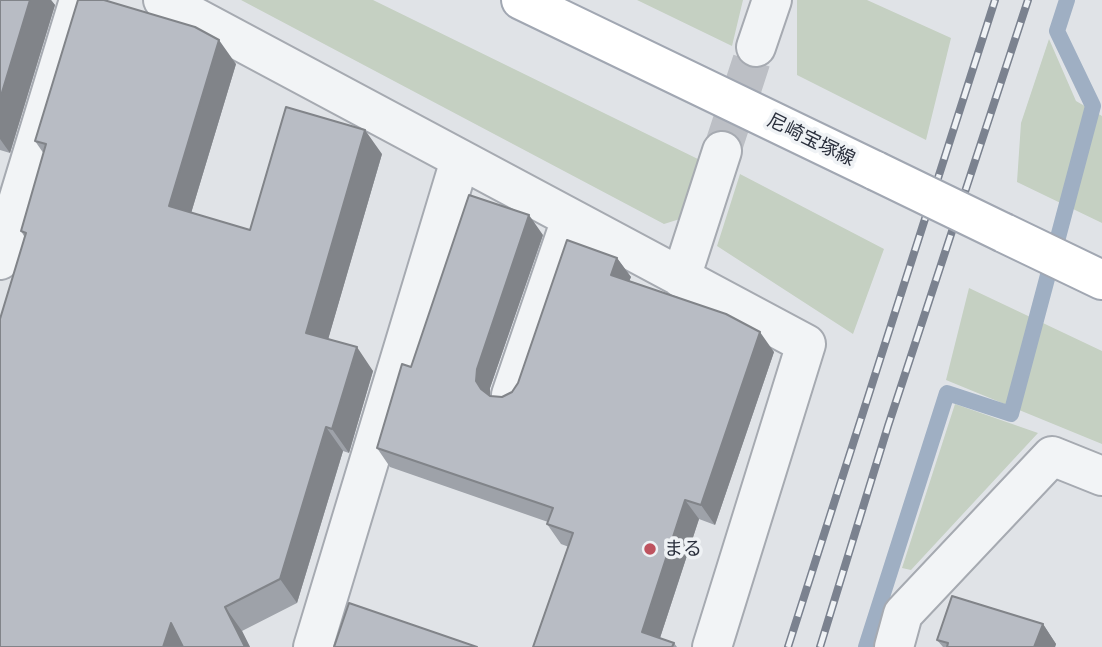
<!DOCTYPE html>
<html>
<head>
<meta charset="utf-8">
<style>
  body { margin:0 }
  canvas { display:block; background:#e0e3e7 }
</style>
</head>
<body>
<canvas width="1102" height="647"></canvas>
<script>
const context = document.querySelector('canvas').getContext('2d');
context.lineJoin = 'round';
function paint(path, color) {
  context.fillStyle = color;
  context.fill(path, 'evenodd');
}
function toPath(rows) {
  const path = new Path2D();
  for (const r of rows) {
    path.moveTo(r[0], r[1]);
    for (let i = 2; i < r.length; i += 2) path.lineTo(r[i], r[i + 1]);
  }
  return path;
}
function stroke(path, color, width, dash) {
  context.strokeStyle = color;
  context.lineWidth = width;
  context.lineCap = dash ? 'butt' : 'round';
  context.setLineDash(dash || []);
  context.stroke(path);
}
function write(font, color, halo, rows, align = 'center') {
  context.font = font + ' "Alegreya Sans","Noto Sans JP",sans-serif';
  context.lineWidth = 7;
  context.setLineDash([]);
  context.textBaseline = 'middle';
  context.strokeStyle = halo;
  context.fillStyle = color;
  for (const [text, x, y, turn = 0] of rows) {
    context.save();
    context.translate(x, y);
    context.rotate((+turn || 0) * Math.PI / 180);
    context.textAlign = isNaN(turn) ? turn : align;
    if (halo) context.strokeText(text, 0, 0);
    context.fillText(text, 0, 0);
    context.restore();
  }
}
paint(toPath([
  [241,0,373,0,702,161,683,218,664,224],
  [637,0,743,0,732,46],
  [797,0,867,0,951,38,926,140,797,75],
  [1049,39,1076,101,1102,116,1102,223,1017,182,1021,123],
  [740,174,884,249,853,334,717,246],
  [969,288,1102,351,1102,444,946,380],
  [955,404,1038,433,911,570,902,568]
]), '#c5d0c2');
stroke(toPath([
  [866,647,947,393,1011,414,1093,106,1057,31,1067,0]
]), '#9fafc3', 16);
stroke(toPath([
  [722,151,756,47]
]), '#bcbfc5', 38, [38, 19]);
const minor = toPath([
  [163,0,806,344,712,647],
  [756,47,772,0],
  [0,260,79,0],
  [681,278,722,151],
  [511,395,571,219],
  [313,647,460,160],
  [894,647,903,614,1052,456,1102,476]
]);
const primary = toPath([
  [521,0,876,171],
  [1004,233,1102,280]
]);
stroke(minor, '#a6aab1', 42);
stroke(primary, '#a1a7b2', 42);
stroke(minor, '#f2f4f6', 38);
stroke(primary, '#fff', 38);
const rail = toPath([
  [788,647,995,0],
  [820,647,888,426,1028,0]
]);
stroke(rail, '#7b828f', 8);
stroke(rail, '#eff2f5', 5, [16]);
const primaryBridge = toPath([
  [876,171,1004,233]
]);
stroke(primaryBridge, '#a1a7b2', 42, []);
stroke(primaryBridge, '#fff', 38);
paint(toPath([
  [0,0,51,0,55,5,10,153,0,150],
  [236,64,191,213,250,230,382,154,328,339,373,371,349,453,343,451,297,603,242,631,250,647,0,647,24,236,21,231,44,154,35,141],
  [543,235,490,388,490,396,502,397,512,392,617,258,631,277,629,281,774,352,715,525,699,519,660,638,674,643,677,647,533,647,569,547,561,544,547,524,548,522,390,467,377,448,411,367],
  [1043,624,1056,644,1055,647,943,647,937,640]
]), '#9ea2a9');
paint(toPath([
  [30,0,51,0,55,5,10,153,0,139,0,99],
  [219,40,236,64,186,230,169,206],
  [365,130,382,154,323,357,306,333],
  [529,215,543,235,490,388,490,400,481,389,476,381,477,369],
  [617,258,631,277,624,294,611,275],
  [760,332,774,352,715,525,701,505],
  [357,347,373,371,349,453,332,429],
  [326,427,343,451,297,603,280,579],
  [685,500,699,519,657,647,642,632],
  [225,607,242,631,250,647,245,647],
  [171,623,187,647,163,647],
  [1043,624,1056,644,1055,647,1034,647]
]), '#818489');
const building = toPath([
  [0,0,30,0,0,99,0,0],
  [78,0,104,0,195,27,219,40,169,206,250,230,286,107,365,130,306,333,357,347,332,429,326,427,280,579,225,607,245,647,183,647,171,623,163,647,0,647,0,319,26,233,21,231,46,144,35,141,78,0],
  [469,195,529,215,477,369,476,381,481,389,490,396,502,397,512,392,518,383,567,240,617,258,611,275,726,314,760,332,701,505,685,500,642,632,674,643,672,647,533,647,573,533,547,524,553,508,377,448,402,364,411,367,469,195],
  [952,596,1043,624,1034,647,947,647,948,643,937,640,952,596],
  [349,603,477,647,334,647,349,603]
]);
paint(building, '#b8bcc4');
stroke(building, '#818489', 2);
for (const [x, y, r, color] of [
  [650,549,7,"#be535f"]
]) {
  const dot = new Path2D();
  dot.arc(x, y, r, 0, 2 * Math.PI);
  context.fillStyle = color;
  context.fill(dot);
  stroke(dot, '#eff2f5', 2.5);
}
write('19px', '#2b303d', '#eff2f5', [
  ["尼崎宝塚線",811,140,26]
]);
write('19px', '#2b303d', '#eff2f5', [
  ["まる",664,549]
], 'left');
</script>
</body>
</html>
